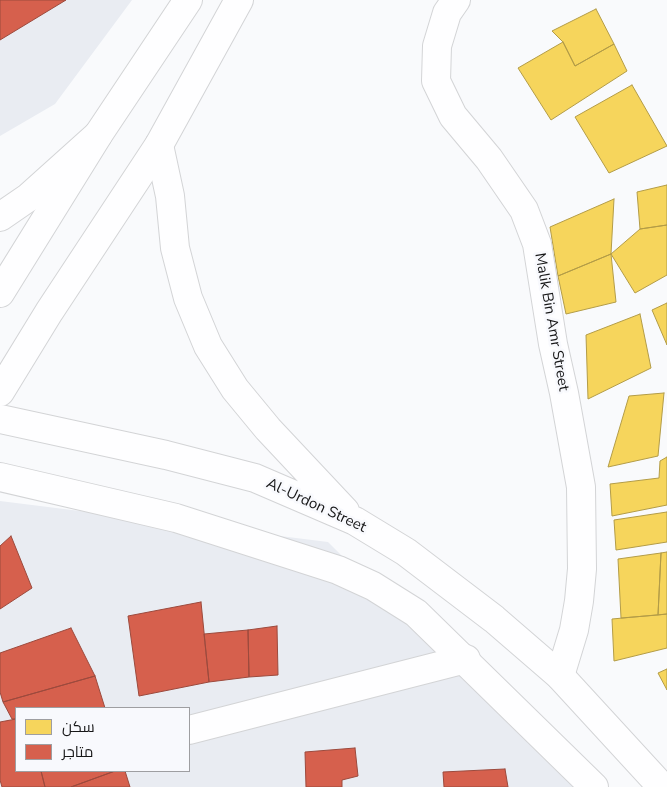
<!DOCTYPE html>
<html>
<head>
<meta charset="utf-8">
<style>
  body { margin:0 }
  #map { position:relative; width:667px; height:787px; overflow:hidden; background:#f9fafc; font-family:"Nunito Sans",Cairo,sans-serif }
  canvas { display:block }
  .legend { position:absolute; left:15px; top:707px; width:175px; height:65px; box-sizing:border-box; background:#f8f9fd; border:1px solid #9e9ea1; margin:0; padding:6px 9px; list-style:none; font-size:15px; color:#161617 }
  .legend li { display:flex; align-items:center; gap:10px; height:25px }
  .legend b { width:25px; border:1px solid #9e9ea1 }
</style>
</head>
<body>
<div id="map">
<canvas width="667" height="787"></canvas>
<ul class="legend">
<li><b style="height:14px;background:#f6d55c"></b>سكن</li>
<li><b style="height:14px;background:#d6604d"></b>متاجر</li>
</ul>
</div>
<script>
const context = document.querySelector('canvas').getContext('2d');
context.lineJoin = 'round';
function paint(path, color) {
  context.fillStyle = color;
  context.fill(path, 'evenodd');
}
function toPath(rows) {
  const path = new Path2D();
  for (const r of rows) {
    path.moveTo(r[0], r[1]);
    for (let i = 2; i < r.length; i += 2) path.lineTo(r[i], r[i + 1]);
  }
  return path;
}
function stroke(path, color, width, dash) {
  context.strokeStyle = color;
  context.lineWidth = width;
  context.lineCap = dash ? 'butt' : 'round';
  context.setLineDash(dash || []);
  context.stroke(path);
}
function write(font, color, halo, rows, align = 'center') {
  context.font = font + ' "Nunito Sans",sans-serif';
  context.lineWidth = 5;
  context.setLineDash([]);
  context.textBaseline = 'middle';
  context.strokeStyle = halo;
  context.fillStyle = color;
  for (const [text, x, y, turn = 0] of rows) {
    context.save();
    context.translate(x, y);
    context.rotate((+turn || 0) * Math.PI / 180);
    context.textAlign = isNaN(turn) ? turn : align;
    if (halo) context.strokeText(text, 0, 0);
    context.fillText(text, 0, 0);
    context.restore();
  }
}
paint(toPath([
  [0,0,132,0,55,104,0,136],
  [0,501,328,542,574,787,0,787],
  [16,708,189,708,189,771,16,771]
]), '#e9ecf2');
const homes = toPath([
  [596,9,614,44,575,66,563,42,552,31,596,9],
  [563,42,575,66,614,44,627,71,551,120,518,68,563,42],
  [632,85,667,146,609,173,575,117,632,85],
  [667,185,667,225,640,229,637,192,667,185],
  [614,199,611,254,558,276,550,227,614,199],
  [667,225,667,275,635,293,611,254,640,229,667,225],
  [611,254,616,302,566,314,558,276,611,254],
  [667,303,667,345,652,310,667,303],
  [640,314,651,368,588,399,586,335,640,314],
  [664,393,658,456,608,467,629,396,664,393],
  [667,457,667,505,612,516,610,484,659,478,660,461,667,457],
  [667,512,667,542,616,550,614,520,667,512],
  [667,552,667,614,658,615,661,553,667,552],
  [661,553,658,615,621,618,618,559,661,553],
  [667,614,667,648,614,661,612,619,667,614],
  [667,669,667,690,658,673,667,669]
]);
paint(homes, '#f6d55c');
stroke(homes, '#b39c47', 1);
const shops = toPath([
  [0,0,66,0,0,40,0,0],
  [11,536,32,588,0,609,0,546,11,536],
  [201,602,209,682,139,696,128,616,201,602],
  [277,626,278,675,249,677,248,630,277,626],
  [71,628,95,676,3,702,0,692,0,653,71,628],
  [248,630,249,677,209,682,204,634,248,630],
  [95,676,105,708,16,708,16,719,12,719,3,702,95,676],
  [16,719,16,771,41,771,45,787,2,787,0,780,0,722,16,719],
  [355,748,358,776,342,780,342,787,306,787,305,752,355,748],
  [505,769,508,787,444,787,443,772,505,769],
  [41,771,115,771,71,787,45,787,41,771],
  [115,771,125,771,130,787,71,787,115,771]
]);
paint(shops, '#d6604d');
stroke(shops, '#9c4a3d', 1);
const minor = toPath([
  [456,0,447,13,437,46,436,81,453,116,489,159,524,210,537,244,553,344,564,393,581,487,582,569,579,601,574,630,560,676],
  [189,730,466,659]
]);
const major = toPath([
  [0,293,98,135,188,0],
  [0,392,49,312,159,145,239,0]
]);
const highway = toPath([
  [159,145,170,196,175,248,188,298,208,346,235,389,268,429,345,511],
  [0,217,29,197,98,135],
  [0,419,166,455,255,478,355,521,406,552,494,619,560,676,662,787],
  [0,477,176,518,338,570,373,586,416,613,594,787]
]);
stroke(minor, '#d3d4d6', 30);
stroke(major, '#d3d4d6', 30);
stroke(highway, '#d3d4d6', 30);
stroke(minor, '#fefeff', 28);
stroke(major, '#fefeff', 28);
stroke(highway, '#fefeff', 28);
write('15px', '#161617', '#f8f9fd', [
  ["Malik Bin Amr Street",551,322,80],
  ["Al-Urdon Street",316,506,25]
]);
</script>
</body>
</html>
